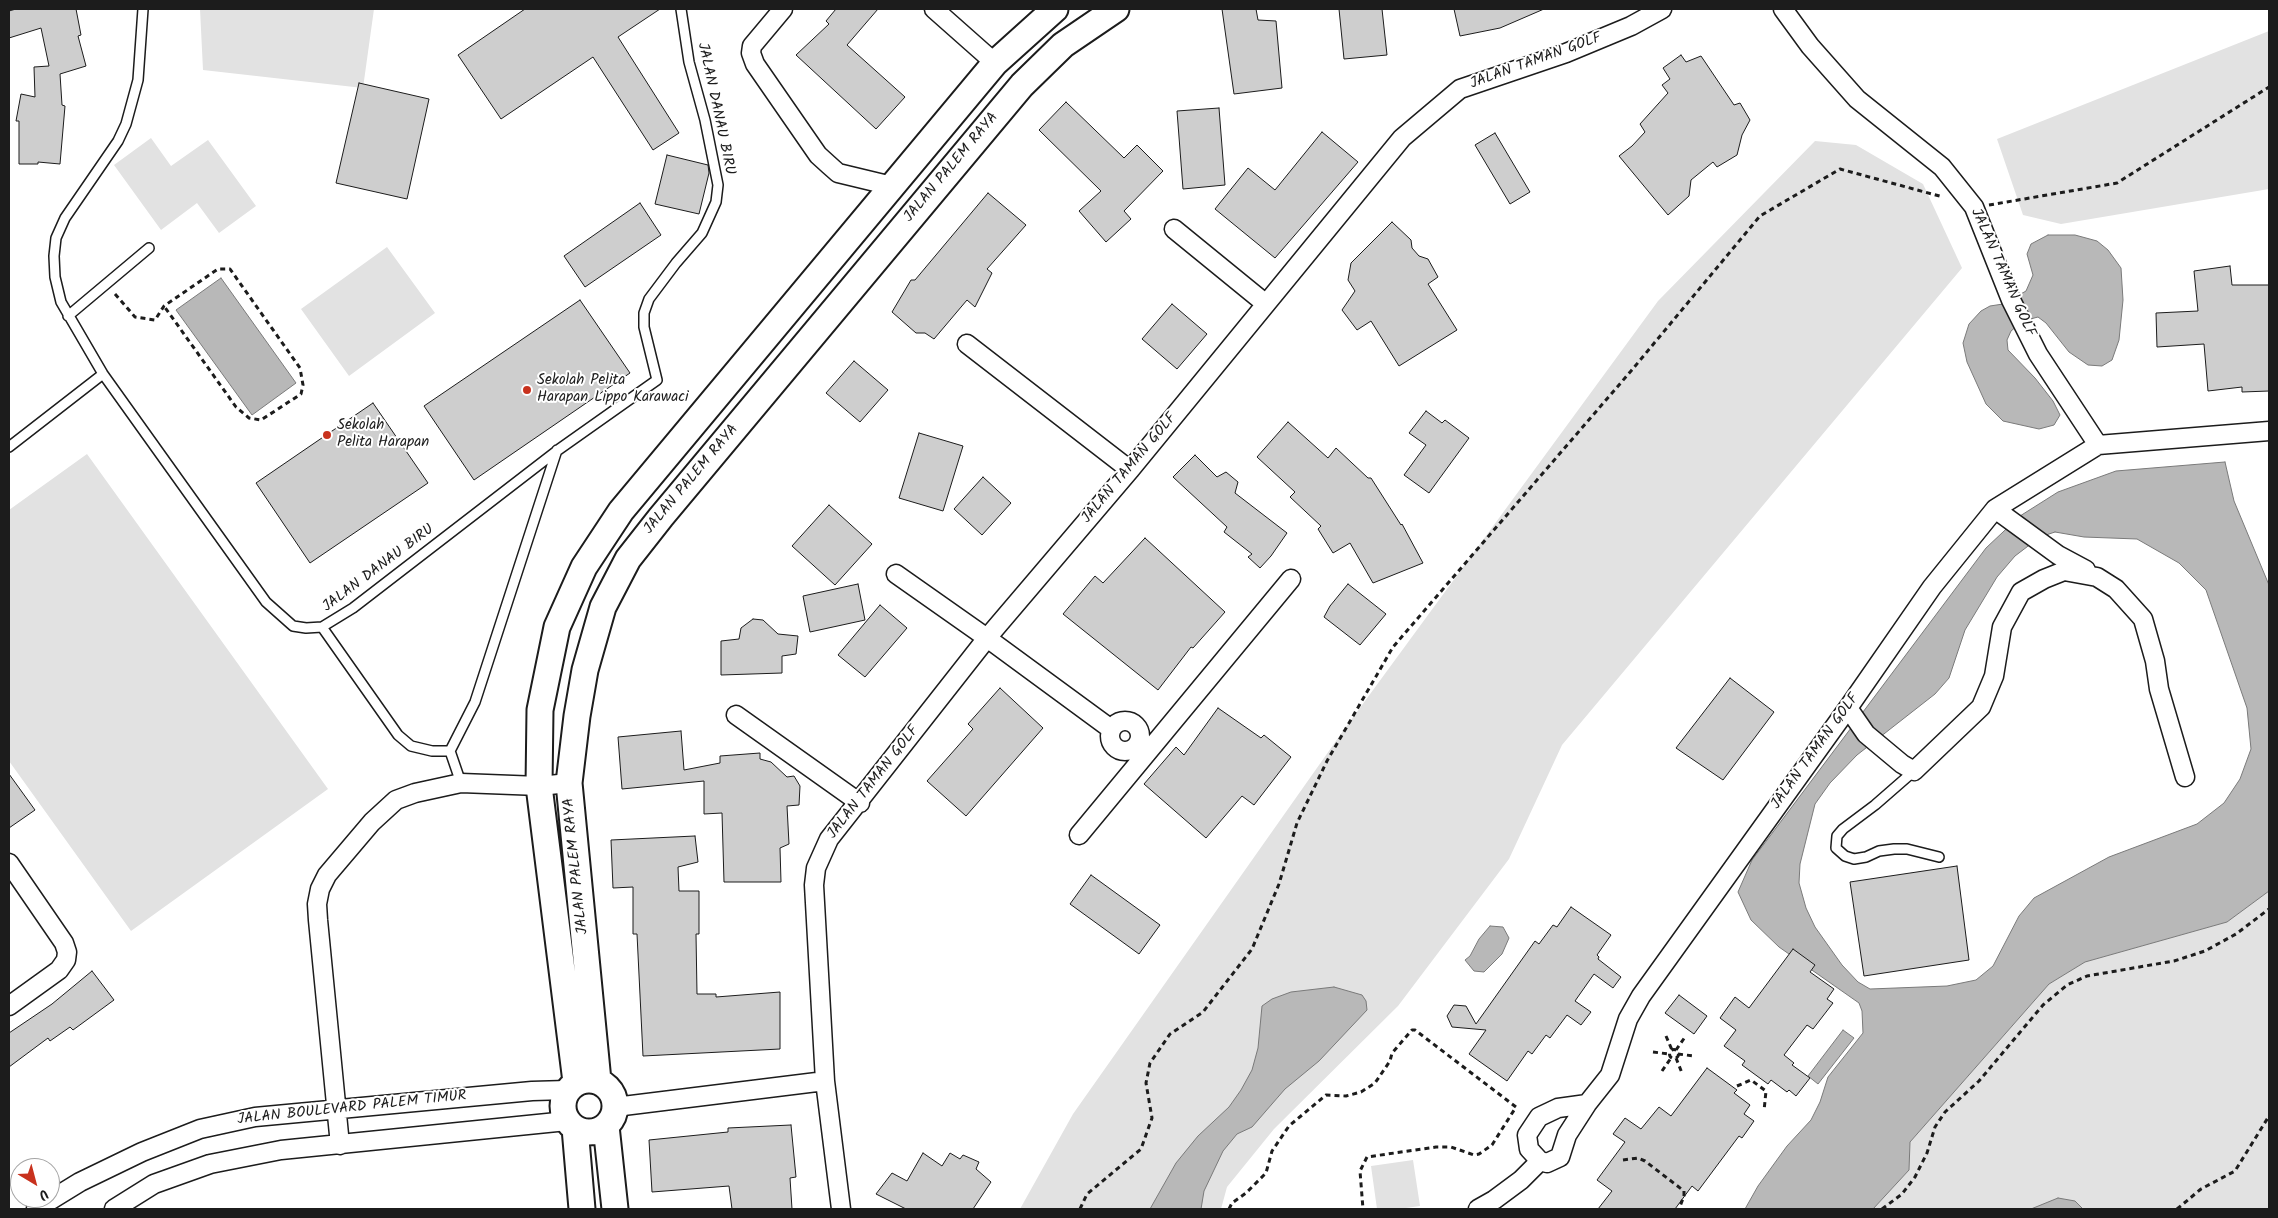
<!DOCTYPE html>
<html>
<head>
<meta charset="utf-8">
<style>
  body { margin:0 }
  #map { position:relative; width:2278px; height:1218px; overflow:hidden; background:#fff; font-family:Kalam,sans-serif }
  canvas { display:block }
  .frame { position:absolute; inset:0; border:10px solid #1c1c1c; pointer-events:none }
  .north { position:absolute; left:10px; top:1158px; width:50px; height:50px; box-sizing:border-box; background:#fff; border:1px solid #a4a4a4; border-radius:50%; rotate:143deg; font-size:14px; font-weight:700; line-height:20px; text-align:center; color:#1c1c1c }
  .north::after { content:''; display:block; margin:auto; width:18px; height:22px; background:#c8321e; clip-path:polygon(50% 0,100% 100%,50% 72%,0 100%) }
</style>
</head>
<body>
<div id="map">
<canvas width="2278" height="1218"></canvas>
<div class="frame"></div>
<div class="north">U</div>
</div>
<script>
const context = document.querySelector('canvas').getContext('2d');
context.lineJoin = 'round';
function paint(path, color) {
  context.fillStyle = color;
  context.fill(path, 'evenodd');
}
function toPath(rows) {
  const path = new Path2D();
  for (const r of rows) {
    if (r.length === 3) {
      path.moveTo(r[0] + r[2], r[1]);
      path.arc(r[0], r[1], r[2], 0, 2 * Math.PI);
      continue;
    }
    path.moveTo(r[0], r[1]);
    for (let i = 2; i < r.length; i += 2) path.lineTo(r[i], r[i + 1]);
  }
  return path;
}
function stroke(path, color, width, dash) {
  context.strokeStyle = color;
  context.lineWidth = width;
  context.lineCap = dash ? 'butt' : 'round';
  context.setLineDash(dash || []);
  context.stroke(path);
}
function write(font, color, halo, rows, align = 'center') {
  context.font = font + ' Kalam,sans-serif';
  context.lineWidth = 4;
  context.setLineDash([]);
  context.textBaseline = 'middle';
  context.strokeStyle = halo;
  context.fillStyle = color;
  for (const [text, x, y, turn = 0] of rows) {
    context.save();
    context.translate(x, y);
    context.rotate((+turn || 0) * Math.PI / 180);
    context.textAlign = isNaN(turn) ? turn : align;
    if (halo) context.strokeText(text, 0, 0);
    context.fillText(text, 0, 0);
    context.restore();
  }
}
paint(toPath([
  [200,9,374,9,363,88,203,70],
  [2269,31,2269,189,2061,224,2023,215,1997,139],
  [151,138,171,166,208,140,256,206,219,233,197,203,161,230,114,165],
  [1815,141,1856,145,1923,184,1962,268,1562,745,1509,859,1398,1006,1274,1129,1227,1187,1221,1209,1020,1209,1073,1114,1343,731,1658,301],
  [387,247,435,313,349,376,301,309],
  [87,454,328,789,131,931,9,761,9,510],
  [2269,891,2269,1209,1873,1209,1909,1170,1910,1142,2049,984,2085,962,2227,922],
  [1413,1160,1420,1206,1399,1209,1377,1209,1371,1166]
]), '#e2e2e2');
const water = toPath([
  [2048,235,2075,235,2097,241,2108,250,2121,268,2123,300,2119,340,2112,360,2102,366,2088,365,2069,352,2046,323,2038,317,2023,321,2011,331,2007,340,2008,350,2035,378,2053,401,2060,415,2054,425,2039,429,2003,421,1986,404,1967,362,1963,343,1969,324,1981,311,1990,306,2003,304,2026,291,2033,275,2027,254,2031,244,2048,235],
  [221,278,296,383,252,415,176,310,221,278],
  [2225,462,2234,501,2269,585,2269,891,2227,922,2085,962,2049,984,1910,1142,1909,1170,1873,1209,1745,1209,1758,1186,1787,1146,1811,1120,1820,1102,1828,1077,1863,1033,1862,1011,1859,1003,1779,947,1751,920,1738,892,1752,860,1986,548,2020,516,2058,492,2116,471,2225,462],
  [2055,532,2084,537,2137,539,2179,563,2206,590,2247,708,2251,749,2240,779,2224,803,2197,824,2109,857,2034,898,2019,916,1993,966,1976,980,1947,986,1870,989,1858,982,1842,965,1815,927,1806,908,1799,883,1800,864,1815,804,1830,783,1857,755,1935,694,1949,678,1965,630,1997,577,2015,556,2040,537,2055,532],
  [1490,926,1503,927,1509,938,1502,954,1484,972,1474,971,1465,960,1470,956,1479,939,1490,926],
  [1334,987,1362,995,1366,1001,1367,1010,1319,1061,1285,1089,1252,1127,1237,1134,1223,1151,1204,1191,1201,1209,1150,1209,1176,1163,1198,1136,1229,1107,1241,1090,1252,1070,1258,1048,1262,1006,1272,999,1291,992,1334,987],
  [1843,1030,1854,1038,1818,1084,1808,1076,1843,1030],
  [2058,1198,2075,1201,2083,1209,2031,1209,2058,1198]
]);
paint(water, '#b8b8b8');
stroke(water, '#7a7a7a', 1);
const building = toPath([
  [16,9,76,9,81,35,78,36,86,66,60,74,62,105,65,106,60,164,38,162,38,164,19,164,19,121,16,121,21,94,35,97,34,67,49,66,41,28,9,38,9,11,16,9],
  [525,9,660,9,618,37,679,133,653,150,593,57,501,119,458,55,525,9],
  [836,9,878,9,847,45,905,97,876,129,796,55,829,24,826,21,836,9],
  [1222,9,1256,9,1258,20,1276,21,1282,88,1234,94,1222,9],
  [1339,9,1382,9,1387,55,1344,59,1339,9],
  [1454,9,1544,9,1500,28,1460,36,1454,9],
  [1681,55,1686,62,1701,56,1734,105,1740,103,1750,120,1742,135,1737,155,1717,167,1713,162,1691,180,1689,196,1668,215,1619,156,1632,146,1645,132,1640,124,1668,93,1662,85,1670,79,1663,68,1681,55],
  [359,83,429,99,407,199,336,183,359,83],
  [1066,102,1124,158,1137,145,1163,171,1124,211,1131,219,1106,242,1079,211,1101,191,1039,130,1066,102],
  [1219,108,1225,185,1183,189,1177,111,1219,108],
  [1322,132,1358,162,1275,258,1215,209,1248,168,1275,190,1322,132],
  [1495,133,1530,192,1510,204,1475,145,1495,133],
  [667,155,708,165,709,173,699,214,655,204,667,155],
  [988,193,1026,225,987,269,992,273,975,307,967,300,934,339,925,333,916,333,892,312,911,280,915,280,988,193],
  [640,203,661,235,585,287,564,256,640,203],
  [1392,222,1411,240,1412,248,1419,256,1428,259,1438,277,1428,284,1457,330,1399,366,1371,321,1357,330,1342,310,1355,291,1348,280,1351,263,1392,222],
  [2230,266,2232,285,2269,285,2269,391,2242,392,2242,387,2208,391,2204,344,2157,347,2156,313,2198,311,2194,271,2230,266],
  [580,300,630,373,474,480,424,406,580,300],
  [1172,304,1207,334,1177,369,1142,339,1172,304],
  [854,361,888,390,860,422,826,393,854,361],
  [373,403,428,483,310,563,256,483,373,403],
  [1426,411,1442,423,1445,420,1469,438,1429,493,1404,475,1426,445,1409,433,1426,411],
  [1288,422,1328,458,1336,448,1368,478,1371,478,1401,525,1402,524,1423,563,1373,583,1350,543,1333,553,1318,529,1321,526,1290,497,1295,492,1257,457,1288,422],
  [919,433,963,446,943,511,899,498,919,433],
  [1195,455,1217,477,1226,472,1238,482,1235,493,1287,533,1271,556,1260,568,1248,557,1252,554,1224,532,1227,527,1173,477,1195,455],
  [983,477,1011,503,982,535,954,509,983,477],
  [829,505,872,544,835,585,792,546,829,505],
  [1145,538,1225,612,1193,648,1191,647,1158,690,1063,614,1095,576,1103,583,1145,538],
  [858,584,865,620,810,632,803,596,858,584],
  [1348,584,1386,614,1360,645,1324,617,1330,606,1348,584],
  [880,605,907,628,865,677,838,655,880,605],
  [753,619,763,620,778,634,798,636,796,654,782,656,782,673,721,675,721,641,739,639,741,628,753,619],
  [1730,678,1774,712,1723,780,1676,748,1730,678],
  [1000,688,1043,728,966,816,927,781,973,729,968,724,1000,688],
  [1218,708,1261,738,1264,735,1291,757,1254,805,1242,796,1206,838,1144,784,1176,747,1184,755,1218,708],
  [681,731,684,770,720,763,720,756,760,753,760,759,771,762,787,777,794,776,800,786,799,805,787,806,789,844,780,848,781,882,724,882,722,813,704,814,704,781,622,789,618,737,681,731],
  [9,774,35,810,9,828,9,774],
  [695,836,698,862,678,867,679,891,699,891,699,934,696,934,697,994,716,994,716,997,780,992,780,1049,643,1056,637,934,633,934,633,887,613,888,611,840,695,836],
  [1957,866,1969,960,1864,976,1850,882,1957,866],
  [1091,875,1160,925,1139,954,1070,904,1091,875],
  [1571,907,1611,935,1597,955,1599,957,1598,959,1621,977,1613,988,1594,974,1575,1001,1591,1012,1581,1025,1567,1015,1550,1038,1546,1035,1532,1054,1528,1051,1507,1081,1469,1054,1486,1030,1452,1027,1447,1016,1454,1005,1466,1006,1476,1024,1535,941,1539,944,1553,925,1557,927,1571,907],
  [1793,949,1815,965,1810,972,1834,989,1827,999,1833,1003,1813,1029,1807,1025,1784,1055,1794,1063,1792,1065,1810,1078,1796,1096,1789,1090,1787,1092,1771,1080,1768,1084,1742,1065,1745,1061,1724,1046,1736,1030,1720,1018,1735,997,1749,1008,1793,949],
  [92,971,114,1000,73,1030,70,1027,50,1041,48,1038,9,1067,9,1033,52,1004,92,971],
  [1679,995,1707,1016,1694,1034,1665,1013,1679,995],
  [1707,1068,1737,1090,1734,1093,1750,1105,1744,1114,1754,1121,1742,1138,1739,1136,1698,1191,1692,1186,1675,1209,1598,1209,1612,1191,1597,1180,1625,1142,1613,1134,1625,1118,1641,1129,1659,1107,1671,1116,1707,1068],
  [791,1125,796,1177,790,1178,792,1209,732,1209,729,1186,652,1192,649,1140,728,1132,728,1128,791,1125],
  [923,1153,942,1166,950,1153,960,1159,963,1155,979,1162,976,1169,991,1182,973,1209,906,1209,876,1194,892,1173,907,1181,923,1153]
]);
paint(building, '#cecece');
stroke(building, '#1c1c1c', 1);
const lane = toPath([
  [143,9,138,80,126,124,118,141,65,218,56,238,54,256,55,277,61,302,103,374,266,602,293,626,306,628,322,627,353,608,558,450,657,380,644,327,644,313,649,299,676,263,702,233,716,202,718,185,705,120,689,62,681,9],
  [68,316,149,248],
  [9,447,103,374],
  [322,627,398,735,411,746,432,751,450,751],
  [1914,771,1875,805,1843,829,1837,836,1836,848,1845,856,1854,859,1866,857,1879,851,1894,849,1907,849,1939,857],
  [461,783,450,751,475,702,557,450]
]);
const street = toPath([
  [783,9,752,46,751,53,755,64,818,155,829,165,838,173,892,186],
  [934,9,995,63],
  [1783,9,1810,46,1857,99,1942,167,1974,207,2011,300,2038,354,2098,445],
  [1174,229,1266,304],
  [967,344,1130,470],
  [1995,509,2058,555,2086,570],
  [896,574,987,638,1111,729],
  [1848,708,1866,734,1902,764,1914,771,1981,707,1994,676,2002,627,2021,592,2044,579,2064,571,2097,577,2116,589,2143,619,2155,661,2159,689,2185,777],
  [736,715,860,803],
  [1125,736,15],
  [1079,835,1291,579],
  [9,863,64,943,67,952,66,960,59,970,9,1006],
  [1587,1104,1558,1108,1539,1117,1527,1135,1529,1149,1540,1161,1547,1163,1560,1157,1567,1135,1587,1104,1610,1075,1628,1019,1641,996,1848,708,1932,587,1995,509,2098,445,2269,431],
  [615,1107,825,1081],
  [340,1145,318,920,317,904,320,889,327,875,372,822,396,800,415,793,461,783,539,786,569,783],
  [36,1209,80,1182,142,1152,200,1129,255,1117,532,1091,567,1090],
  [114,1209,154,1184,210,1164,281,1150,567,1121],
  [841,1209,825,1081,814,885,816,868,829,839,987,638,1130,470,1402,138,1460,89,1566,53,1631,26,1662,9],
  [1478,1209,1494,1200,1521,1180,1540,1161]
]);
const secondary = toPath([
  [589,1106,26],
  [598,1081,569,783,577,716,585,670,603,607,628,559,661,517,1022,85,1063,45,1116,9],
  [576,1082,539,786,540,710,557,627,584,567,621,511,995,63,1055,9],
  [606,1126,615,1209],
  [575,1128,582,1209]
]);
stroke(lane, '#1c1c1c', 12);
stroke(street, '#1c1c1c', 21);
stroke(secondary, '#1c1c1c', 29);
stroke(toPath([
  [1989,205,2117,183,2269,87],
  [115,294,135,317,155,320,164,306,218,269,230,269,300,368,303,385,301,394,261,420,249,418,236,407,164,306],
  [1666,1036,1672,1050],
  [1674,1054,4.5],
  [1676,1050,1685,1037],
  [1653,1052,1669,1054],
  [1678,1054,1694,1056],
  [1676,1058,1682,1073],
  [1662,1071,1671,1058],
  [1737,1086,1751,1080,1766,1091,1764,1111],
  [1623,1160,1638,1158,1645,1161,1684,1191,1684,1196,1679,1209],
  [1080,1209,1087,1194,1141,1149,1152,1118,1146,1083,1150,1063,1170,1034,1203,1012,1252,949,1279,884,1297,823,1327,761,1393,647,1631,371,1760,216,1840,169,1943,197],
  [1229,1209,1232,1203,1246,1193,1266,1173,1272,1151,1289,1126,1326,1095,1346,1096,1361,1092,1375,1083,1390,1061,1392,1053,1412,1030,1415,1030,1516,1107,1492,1145,1479,1154,1474,1155,1451,1147,1436,1147,1367,1157,1360,1171,1363,1209],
  [1882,1209,1902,1194,1915,1177,1927,1153,1935,1127,1945,1112,1979,1081,2043,1005,2067,985,2087,976,2174,961,2205,951,2236,934,2269,909],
  [2177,1209,2201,1189,2235,1171,2269,1116]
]), '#1c1c1c', 3, [5, 4]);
stroke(lane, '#fff', 9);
stroke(street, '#fff', 18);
stroke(secondary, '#fff', 25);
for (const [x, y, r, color] of [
  [527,390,5,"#c8321e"],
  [327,435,5,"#c8321e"]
]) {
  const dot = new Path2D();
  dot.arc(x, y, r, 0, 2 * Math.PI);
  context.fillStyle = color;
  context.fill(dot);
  stroke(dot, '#fff', 2);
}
write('15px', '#1c1c1c', '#fff', [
  ["JALAN TAMAN GOLF",1536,62,-20],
  ["JALAN DANAU BIRU",715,109,78],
  ["JALAN PALEM RAYA",952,168,-50],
  ["JALAN TAMAN GOLF",2002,273,66],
  ["JALAN TAMAN GOLF",1130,469,-50],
  ["JALAN PALEM RAYA",692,480,-50],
  ["JALAN DANAU BIRU",379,569,-37],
  ["JALAN TAMAN GOLF",1816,752,-54],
  ["JALAN TAMAN GOLF",874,783,-52],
  ["JALAN PALEM RAYA",577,866,-96],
  ["JALAN BOULEVARD PALEM TIMUR",352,1109,-6]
]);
write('15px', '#1c1c1c', '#fff', [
  ["Sekolah Pelita",537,381],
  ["Harapan Lippo Karawaci",537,398],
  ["Sekolah",337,426],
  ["Pelita Harapan",337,443]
], 'left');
</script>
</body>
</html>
